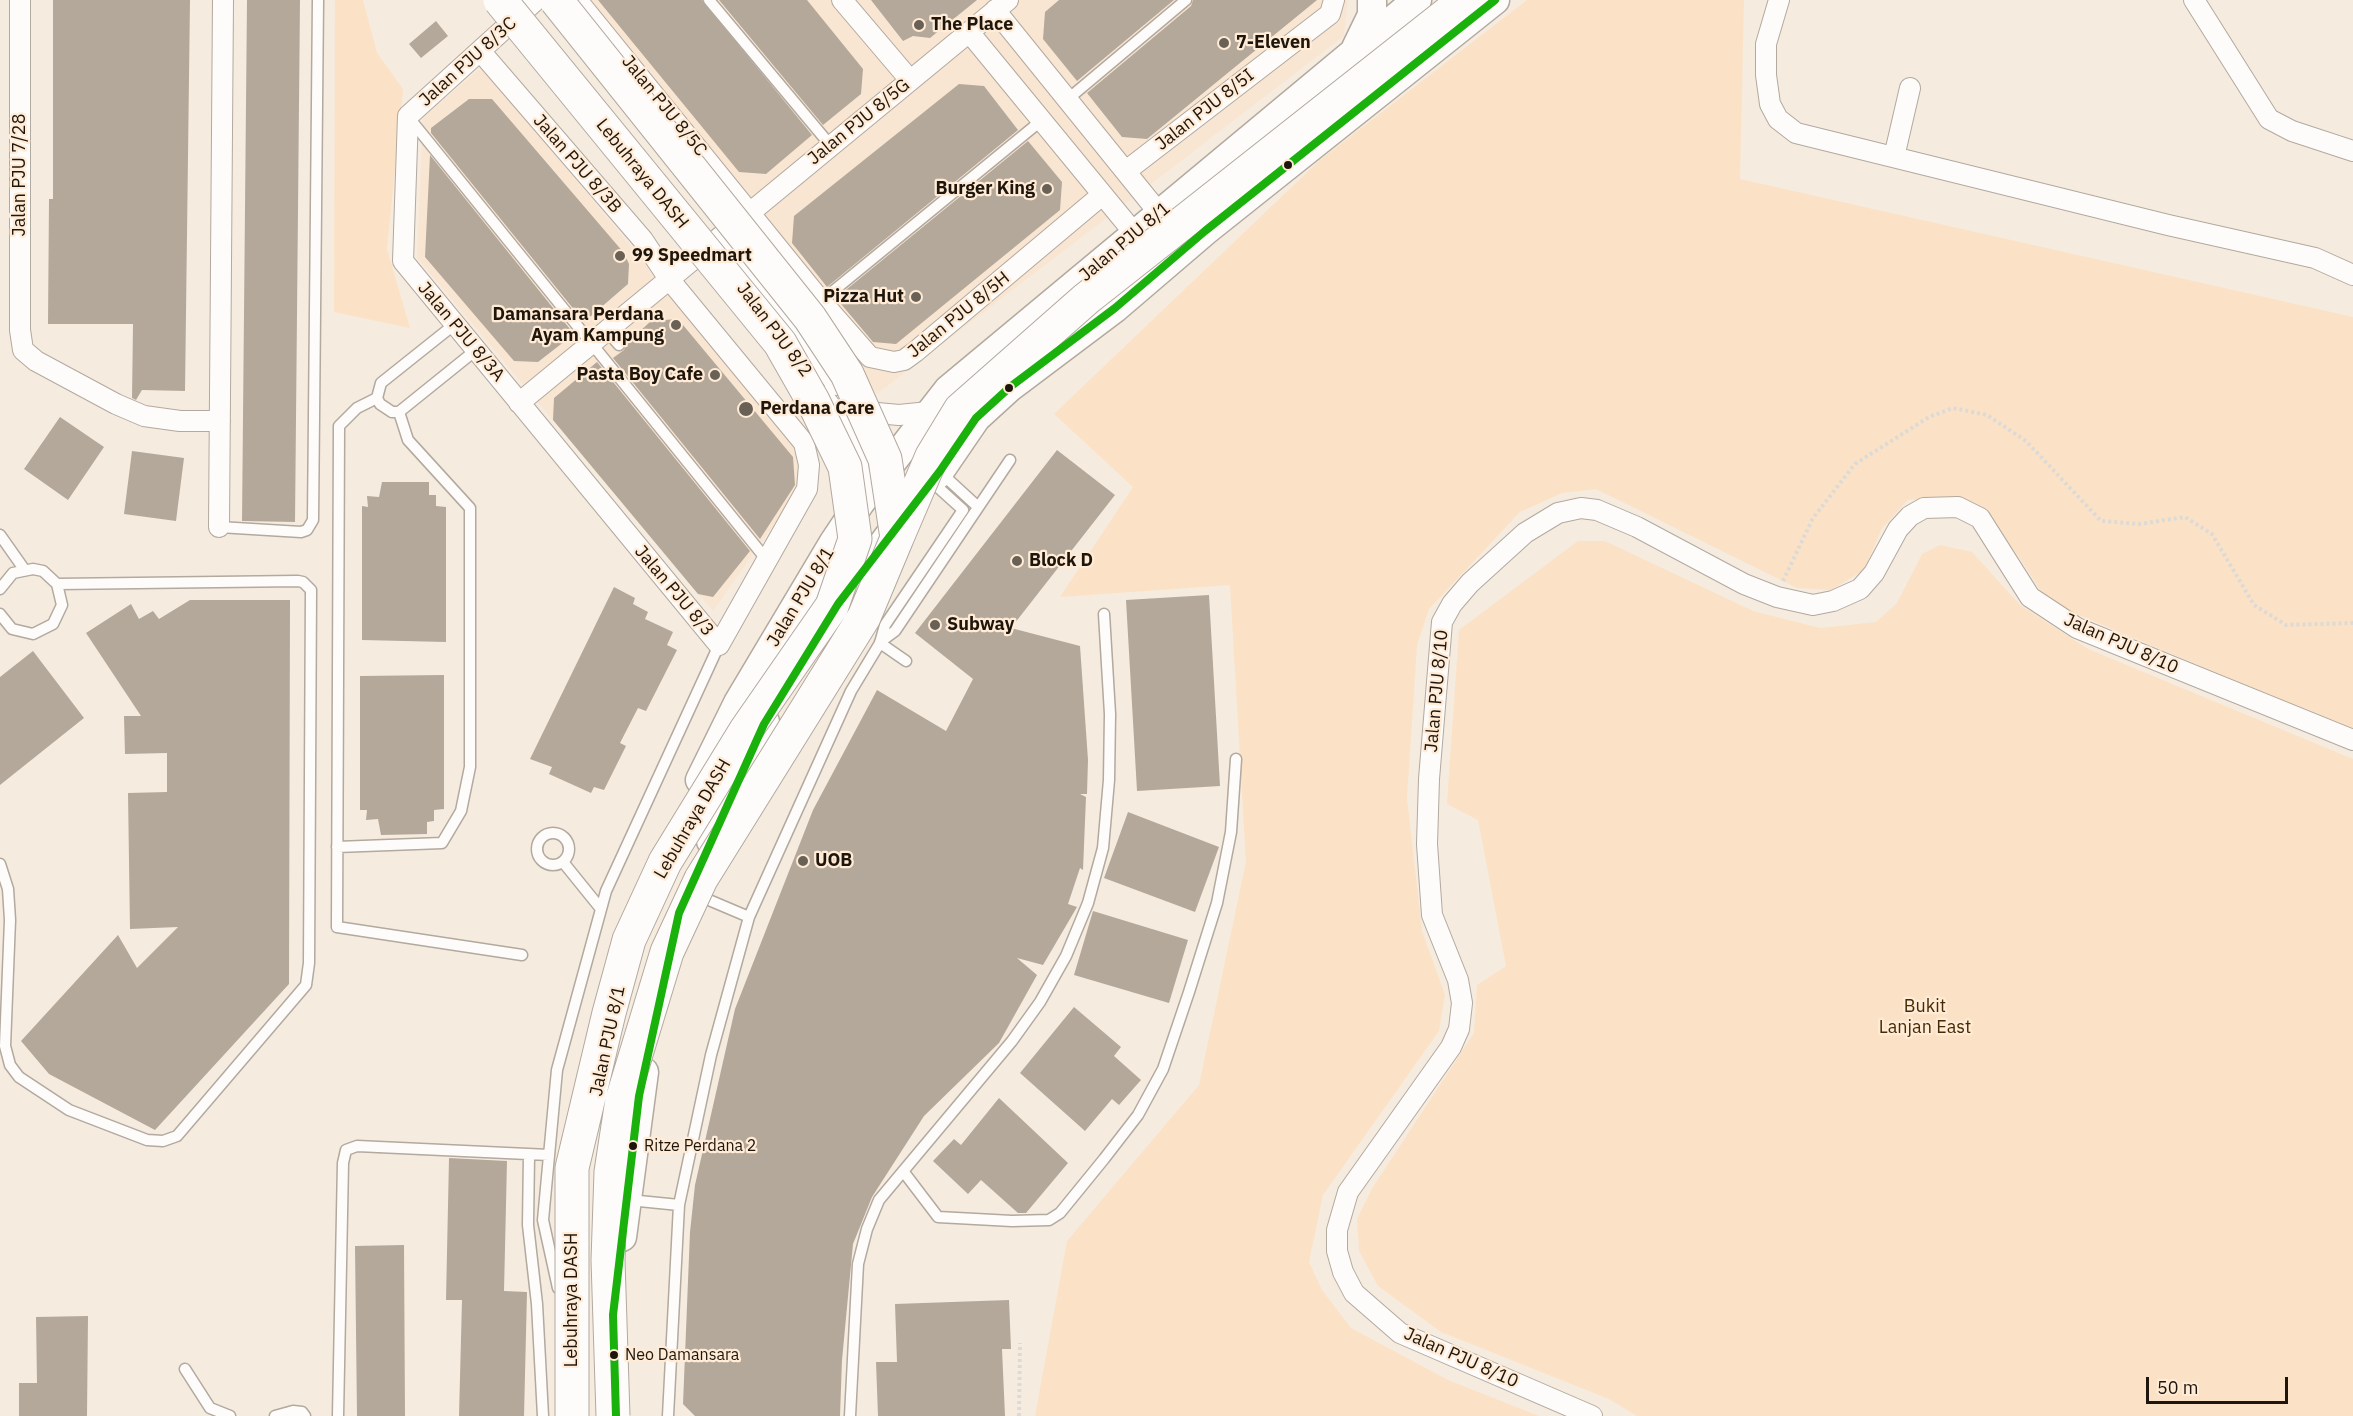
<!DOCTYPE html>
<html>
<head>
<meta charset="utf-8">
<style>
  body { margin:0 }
  #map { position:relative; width:2353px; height:1416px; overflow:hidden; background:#f6ebdf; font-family:"IBM Plex Sans",sans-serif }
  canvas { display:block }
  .scale { position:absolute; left:2146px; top:1377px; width:142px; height:27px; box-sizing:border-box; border:3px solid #1e160c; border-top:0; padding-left:8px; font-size:18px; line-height:21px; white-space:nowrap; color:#1e160c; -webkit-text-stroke:4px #ffebd6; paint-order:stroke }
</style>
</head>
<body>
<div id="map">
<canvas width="2353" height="1416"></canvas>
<div class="scale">50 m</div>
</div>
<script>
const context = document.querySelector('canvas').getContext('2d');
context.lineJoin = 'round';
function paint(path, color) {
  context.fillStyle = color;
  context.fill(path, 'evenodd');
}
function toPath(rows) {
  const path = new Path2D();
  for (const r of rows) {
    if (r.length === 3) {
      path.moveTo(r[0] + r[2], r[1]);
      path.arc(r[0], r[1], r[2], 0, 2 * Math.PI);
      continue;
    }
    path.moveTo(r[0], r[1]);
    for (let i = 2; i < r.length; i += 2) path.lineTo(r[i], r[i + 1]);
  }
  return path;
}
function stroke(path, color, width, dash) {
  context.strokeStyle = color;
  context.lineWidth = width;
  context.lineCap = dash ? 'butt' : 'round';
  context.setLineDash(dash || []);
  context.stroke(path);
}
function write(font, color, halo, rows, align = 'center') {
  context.font = font + ' "IBM Plex Sans",sans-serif';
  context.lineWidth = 4.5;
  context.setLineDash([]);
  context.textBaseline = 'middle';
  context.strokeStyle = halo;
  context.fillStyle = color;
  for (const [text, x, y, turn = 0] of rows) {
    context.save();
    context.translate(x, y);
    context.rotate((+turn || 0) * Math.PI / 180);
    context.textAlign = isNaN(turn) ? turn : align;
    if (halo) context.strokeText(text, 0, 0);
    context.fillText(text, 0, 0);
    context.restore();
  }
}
paint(toPath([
  [544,0,1348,0,1344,36,877,394],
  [482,67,801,451,804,482,713,611,417,258,423,117]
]), '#f9e6d2');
paint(toPath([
  [335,0,363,0,377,53,403,89,387,249,410,328,334,312],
  [1527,0,1744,0,1740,179,2353,317,2353,730,2048,602,2021,560,1988,516,1945,498,1908,500,1882,528,1864,570,1831,590,1797,588,1596,489,1562,493,1520,512,1429,609,1417,645,1407,798,1422,931,1445,995,1439,1031,1323,1195,1309,1262,1322,1290,1351,1328,1448,1380,1539,1416,1035,1416,1067,1241,1199,1085,1246,862,1230,585,1060,597,1133,487,1054,414,1320,160],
  [1578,541,1605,541,1753,611,1820,628,1876,622,1897,603,1922,554,1940,545,1972,552,2020,605,2088,649,2353,759,2353,1416,1637,1416,1609,1399,1441,1332,1378,1286,1359,1251,1357,1219,1373,1187,1474,1033,1477,985,1506,966,1478,820,1447,804,1459,630]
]), '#fbe2c6');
paint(toPath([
  [53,0,190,0,185,391,142,390,136,400,132,398,133,324,48,324,49,199,53,199],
  [247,0,300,0,295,522,242,521],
  [598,0,702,0,812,135,766,174,739,172],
  [719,0,807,0,863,69,861,94,823,125],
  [871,0,977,0,930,38,913,36,903,41],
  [1059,0,1174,0,1077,81,1043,39,1045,12],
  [1193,0,1317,0,1147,139,1122,137,1087,93,1191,6],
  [436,21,448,36,421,58,409,44],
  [959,84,984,86,1018,130,827,287,792,243,794,216],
  [469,99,492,99,624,253,629,264,628,284,584,322,431,133,431,128],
  [1028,141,1062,182,1060,210,896,344,873,342,836,298],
  [430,155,574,334,538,362,514,361,425,257],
  [678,319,793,457,795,485,760,539,613,358,624,350,626,344,651,321],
  [597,362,750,551,713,597,698,594,553,420,554,398],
  [60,417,104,447,68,500,24,469],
  [1057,450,1115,495,1011,628,1080,646,1088,760,1087,794,1080,794,1086,797,1083,870,1080,868,1068,904,1077,907,1043,965,1017,958,1037,975,999,1043,924,1116,872,1197,853,1244,842,1360,840,1416,695,1416,683,1404,690,1232,695,1185,735,1009,813,810,877,690,946,731,973,679,915,633],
  [132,451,184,458,176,521,124,514],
  [382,482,429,482,429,495,436,495,436,506,446,507,446,642,362,640,362,506,368,507,367,496,379,497],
  [614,587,635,598,633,604,648,612,645,619,673,632,667,645,677,650,646,711,638,708,620,743,626,746,604,790,594,787,591,793,549,774,552,767,530,759],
  [1209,595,1220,786,1137,791,1126,600],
  [190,600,290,600,289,984,155,1130,49,1074,21,1041,118,935,137,968,178,927,130,929,128,793,167,792,167,753,125,754,124,716,141,716,86,633,131,604,139,619,153,611,159,619],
  [33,651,84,718,0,785,0,677],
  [444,675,444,809,434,810,434,821,427,822,427,834,381,835,378,819,366,820,367,810,360,810,360,676],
  [1128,812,1219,847,1195,912,1104,878],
  [1093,911,1188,940,1169,1003,1074,975],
  [1074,1007,1121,1047,1114,1056,1141,1080,1119,1105,1112,1099,1085,1131,1020,1073],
  [999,1098,1068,1163,1026,1213,1018,1213,981,1180,968,1194,933,1161,954,1139,961,1145],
  [449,1158,507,1161,504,1291,527,1292,524,1416,459,1416,462,1300,446,1300],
  [404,1245,405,1416,357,1416,355,1246],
  [1009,1300,1011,1349,1002,1349,1005,1416,878,1416,876,1362,897,1362,895,1304],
  [88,1316,87,1416,19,1416,19,1383,37,1383,36,1317]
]), '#b4a89a');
const service = toPath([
  [709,0,831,146],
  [1068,99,1186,0],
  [410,119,766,559],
  [821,301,1042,120],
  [455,324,381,383,377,398,380,404,392,412,399,412,476,350],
  [606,330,619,345],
  [377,398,357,408,339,426,337,927,522,955],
  [940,472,977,506],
  [219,527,301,532,307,530,313,520,318,0],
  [0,535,24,569],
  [0,589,13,573,33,569,43,571,57,584,62,605,53,624,33,634,12,629,0,614],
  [880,642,895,631,1010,460],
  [880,643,906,661],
  [553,849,16],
  [337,847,442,843,461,811,470,767,470,508,408,440,399,412],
  [563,862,601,909],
  [0,864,8,889,10,920,5,1046,10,1065,19,1077,69,1110,147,1140,163,1141,177,1136,306,985,309,963,311,590,303,582,298,581,57,584],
  [697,895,749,917],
  [529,1155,528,1225,537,1304,543,1416],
  [903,1171,938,1217,1012,1221,1049,1220,1060,1213,1104,1159,1138,1115,1163,1069,1189,992,1217,903,1231,832,1236,759],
  [629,1200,679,1205],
  [558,1288,543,1220,557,1070,606,891,719,645],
  [185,1369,210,1408,230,1416],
  [275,1416,293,1411,302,1412,305,1416],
  [338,1416,343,1163,346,1150,357,1146,549,1155],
  [668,1416,679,1205,711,1055,749,917,851,691,880,643,885,625,963,510,931,481],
  [850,1416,858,1264,867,1229,879,1200,1012,1041,1040,1002,1066,956,1088,903,1103,848,1109,780,1110,714,1104,614]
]);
const minor = toPath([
  [20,0,20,330,23,350,36,361,116,404,144,416,180,421,220,421],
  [577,0,821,301,870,357,894,362,904,360,915,352,1102,195],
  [842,0,910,80],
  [1779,0,1766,44,1766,75,1770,104,1778,119,1796,133,2168,225,2315,258,2353,275],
  [2194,0,2269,119,2292,131,2353,151],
  [995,10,1159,213],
  [969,32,1135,234],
  [481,52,643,240,669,279,804,443,809,465,807,489,719,645,403,261,408,116,536,0],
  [1894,157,1910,88],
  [1126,171,1330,14,1334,0],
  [720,237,837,385],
  [823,396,849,431,857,448,860,482],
  [519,403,1008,0],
  [859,405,877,413,899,415,929,412],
  [219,527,223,0],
  [1592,1416,1400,1333,1354,1293,1343,1272,1337,1251,1337,1230,1348,1192,1451,1047,1459,1029,1462,1003,1458,980,1432,915,1427,844,1429,779,1442,622,1452,604,1470,583,1525,533,1558,513,1581,508,1597,510,1637,527,1744,584,1777,597,1813,605,1833,601,1860,589,1874,573,1898,529,1910,516,1924,508,1958,507,1980,518,2030,597,2077,628,2353,740]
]);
const secondary = toPath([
  [1356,48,1372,15,1372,0],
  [937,475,976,418,1010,387,1115,308,1205,231,1495,0],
  [837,606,891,533],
  [700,780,738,703,834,542,860,503,948,390,1417,0],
  [711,841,765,722],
  [622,1237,644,1072]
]);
stroke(service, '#b2a99f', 13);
stroke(minor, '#b2a99f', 22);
stroke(secondary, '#b2a99f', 31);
stroke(toPath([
  [1783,581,1813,518,1855,464,1929,417,1953,408,1987,415,2026,441,2101,521,2140,524,2185,517,2212,534,2254,605,2286,625,2353,623],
  [1019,1416,1020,1343]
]), '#dddad6', 4, [3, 3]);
stroke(service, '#fefcfa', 10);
stroke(minor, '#fefcfa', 20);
stroke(secondary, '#fefcfa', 28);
const motorwayBridge = toPath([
  [500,0,780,343,813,401,845,467,855,539,832,606,746,730,665,862,629,940,609,1013,572,1168,572,1416],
  [556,0,810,318,847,374,885,459,897,538,864,617,701,879,667,952,622,1100,611,1172,608,1260,613,1416],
  [897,538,932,456,960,410,1086,299,1465,0]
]);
stroke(motorwayBridge, '#b2a99f', 35, []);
stroke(motorwayBridge, '#fefcfa', 33);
stroke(toPath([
  [616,1416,613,1315,639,1096,679,913,764,724,838,604,940,471,976,418,1010,387,1115,308,1205,231,1495,0]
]), '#1ab10d', 8);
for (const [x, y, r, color] of [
  [919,25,6,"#6a6156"],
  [1224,43,6,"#6a6156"],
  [1288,165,5,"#1e160c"],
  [1047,189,6,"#6a6156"],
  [620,256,6,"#6a6156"],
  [916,297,6,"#6a6156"],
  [676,325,6,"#6a6156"],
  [715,375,6,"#6a6156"],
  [1009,388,5,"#1e160c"],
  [746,409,8,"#6a6156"],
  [1017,561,6,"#6a6156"],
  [935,625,6,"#6a6156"],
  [803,861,6,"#6a6156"],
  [633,1146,5,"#1e160c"],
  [614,1355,5,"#1e160c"]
]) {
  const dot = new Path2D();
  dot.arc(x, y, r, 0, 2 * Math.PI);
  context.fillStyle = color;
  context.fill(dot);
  stroke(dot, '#ffebd6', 2);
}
write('16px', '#1e160c', '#ffebd6', [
  ["Ritze Perdana 2",644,1146],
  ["Neo Damansara",625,1355]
], 'left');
write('bold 18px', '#1e160c', '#ffebd6', [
  ["The Place",931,25],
  ["7-Eleven",1236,43],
  ["Burger King",1035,189,"right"],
  ["99 Speedmart",632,256],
  ["Pizza Hut",904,297,"right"],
  ["Damansara Perdana",664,315,"right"],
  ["Ayam Kampung",664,336,"right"],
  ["Pasta Boy Cafe",703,375,"right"],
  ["Perdana Care",760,409],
  ["Block D",1029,561],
  ["Subway",947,625],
  ["UOB",815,861]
], 'left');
write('18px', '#1e160c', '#ffebd6', [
  ["Jalan PJU 8/3C",468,62,-42],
  ["Jalan PJU 8/5C",664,106,51],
  ["Jalan PJU 8/5I",1205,110,-38],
  ["Jalan PJU 8/5G",859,122,-39],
  ["Jalan PJU 8/3B",577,164,49],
  ["Lebuhraya DASH",642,174,51],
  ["Jalan PJU 7/28",20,175,-90],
  ["Jalan PJU 8/1",1125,242,-40],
  ["Jalan PJU 8/5H",959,315,-39],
  ["Jalan PJU 8/2",774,330,53],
  ["Jalan PJU 8/3A",461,332,50],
  ["Jalan PJU 8/3",674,591,50],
  ["Jalan PJU 8/1",801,597,-59],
  ["Jalan PJU 8/10",2121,644,24],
  ["Jalan PJU 8/10",1437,691,-85],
  ["Lebuhraya DASH",693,819,-60],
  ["Jalan PJU 8/1",608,1041,-78],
  ["Lebuhraya DASH",572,1300,-90],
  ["Jalan PJU 8/10",1461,1358,24]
]);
write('18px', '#472a03', '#ffebd6', [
  ["Bukit",1925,1007],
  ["Lanjan East",1925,1028]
]);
</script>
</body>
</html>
